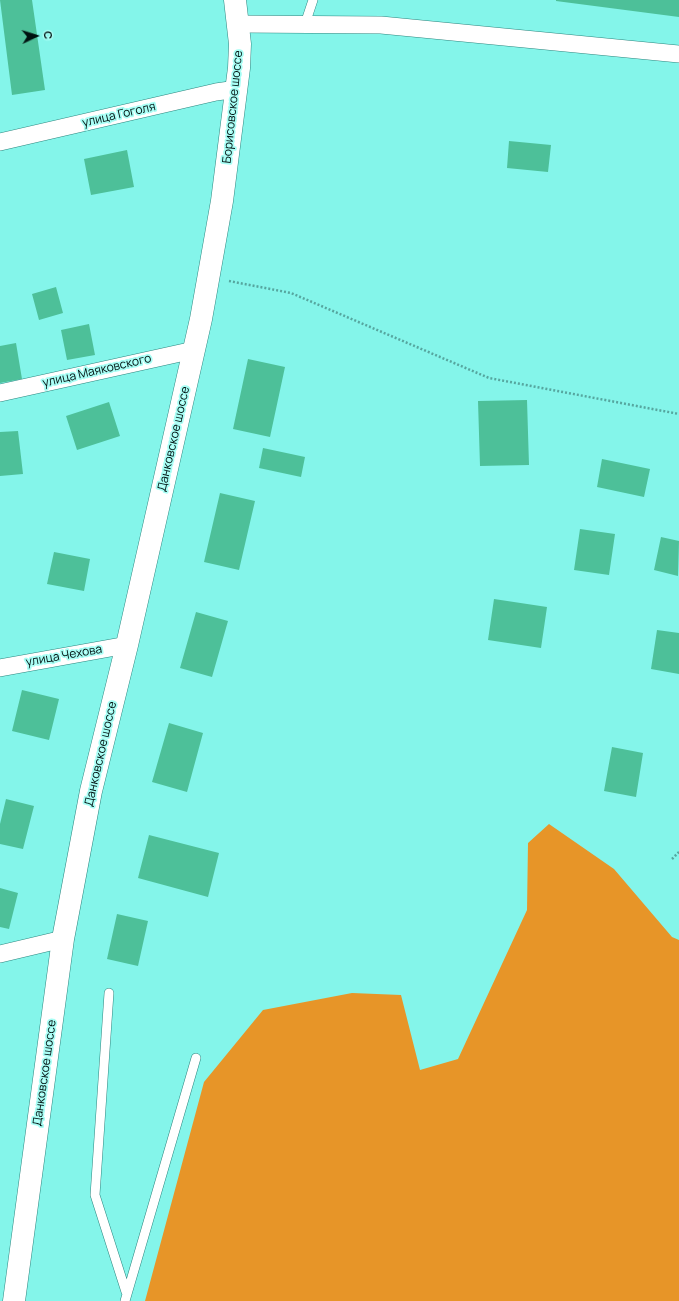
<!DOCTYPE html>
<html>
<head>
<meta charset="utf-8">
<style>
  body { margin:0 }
  #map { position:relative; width:679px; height:1301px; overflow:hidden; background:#84f5ea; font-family:Manrope,sans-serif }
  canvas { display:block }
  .north { position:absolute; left:16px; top:16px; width:40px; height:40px; -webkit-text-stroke:3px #a8fef5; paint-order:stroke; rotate:86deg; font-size:11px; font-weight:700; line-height:16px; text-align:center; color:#001110 }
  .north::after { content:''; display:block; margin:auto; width:14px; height:18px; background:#001110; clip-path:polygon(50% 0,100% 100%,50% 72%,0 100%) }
</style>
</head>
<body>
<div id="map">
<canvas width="679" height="1301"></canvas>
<div class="north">С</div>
</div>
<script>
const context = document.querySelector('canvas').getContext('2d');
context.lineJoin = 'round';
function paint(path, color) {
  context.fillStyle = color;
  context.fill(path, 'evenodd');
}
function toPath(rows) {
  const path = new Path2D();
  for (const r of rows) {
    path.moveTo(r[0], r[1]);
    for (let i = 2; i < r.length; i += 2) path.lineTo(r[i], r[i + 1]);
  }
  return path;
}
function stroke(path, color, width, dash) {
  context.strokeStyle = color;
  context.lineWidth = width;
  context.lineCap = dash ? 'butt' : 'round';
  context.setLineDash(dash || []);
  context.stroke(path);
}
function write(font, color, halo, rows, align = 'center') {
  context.font = font + ' Manrope,sans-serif';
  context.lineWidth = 3.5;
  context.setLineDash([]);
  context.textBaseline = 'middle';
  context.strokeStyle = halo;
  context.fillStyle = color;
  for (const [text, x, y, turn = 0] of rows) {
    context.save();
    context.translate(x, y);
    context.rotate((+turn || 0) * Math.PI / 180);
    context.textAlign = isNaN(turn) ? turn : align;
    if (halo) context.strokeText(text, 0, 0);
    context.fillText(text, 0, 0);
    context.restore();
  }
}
paint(toPath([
  [549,824,614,869,672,937,679,940,679,1301,145,1301,204,1082,263,1010,352,993,401,995,420,1070,458,1059,527,910,528,843]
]), '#e79528');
paint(toPath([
  [0,0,32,0,45,90,12,95],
  [556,0,679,0,679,17,556,1],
  [509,141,551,145,548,172,507,168],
  [127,150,134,187,91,195,84,159],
  [56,287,63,313,39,320,32,294],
  [89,324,95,355,67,360,61,330],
  [16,343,22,379,0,383,0,346],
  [248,359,285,367,270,437,233,429],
  [527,400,529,465,480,466,478,401],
  [109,402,120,436,77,450,66,416],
  [18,431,23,474,0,476,0,432],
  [263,448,305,457,301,477,259,468],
  [602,459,650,469,644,497,597,487],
  [220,493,255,501,239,570,204,562],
  [580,529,615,534,609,575,574,570],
  [661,537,679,541,678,576,654,570],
  [54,552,90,559,84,591,47,584],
  [494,599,547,607,541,648,488,640],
  [196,612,228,621,212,677,180,668],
  [657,630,679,633,679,674,651,669],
  [22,690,59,699,49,740,12,731],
  [169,723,203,733,187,792,152,782],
  [612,747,643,753,636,797,604,791],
  [6,799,34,806,23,849,0,844,0,824],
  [149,835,219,853,208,897,138,878],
  [0,888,18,893,9,929,0,927],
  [117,914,148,921,138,966,107,959]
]), '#4dc099');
const service = toPath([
  [305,24,313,0],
  [109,993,95,1195,126,1292],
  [125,1301,196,1058]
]);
const minor = toPath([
  [238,24,381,25,679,54],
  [0,142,216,92,237,89],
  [0,393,194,350],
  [0,668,127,645],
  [0,954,63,939]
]);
const primary = toPath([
  [14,1301,63,939,91,791,127,645,201,319,222,201,239,68,240,44,235,0]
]);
stroke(service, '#2c867f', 10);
stroke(minor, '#2c867f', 18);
stroke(primary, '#2c867f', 23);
stroke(toPath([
  [229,281,291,293,489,378,679,414],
  [672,859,679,852]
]), '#56a69f', 2.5, [2, 2]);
stroke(service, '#fff', 9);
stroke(minor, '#fff', 17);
stroke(primary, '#fff', 22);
write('12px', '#001110', '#a8fef5', [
  ["Борисовское шоссе",233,107,-84],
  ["улица Гоголя",119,115,-13],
  ["улица Маяковского",97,371,-13],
  ["Данковское шоссе",174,439,-77],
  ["улица Чехова",64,656,-10],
  ["Данковское шоссе",101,754,-77],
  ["Данковское шоссе",45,1073,-82]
]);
</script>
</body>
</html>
